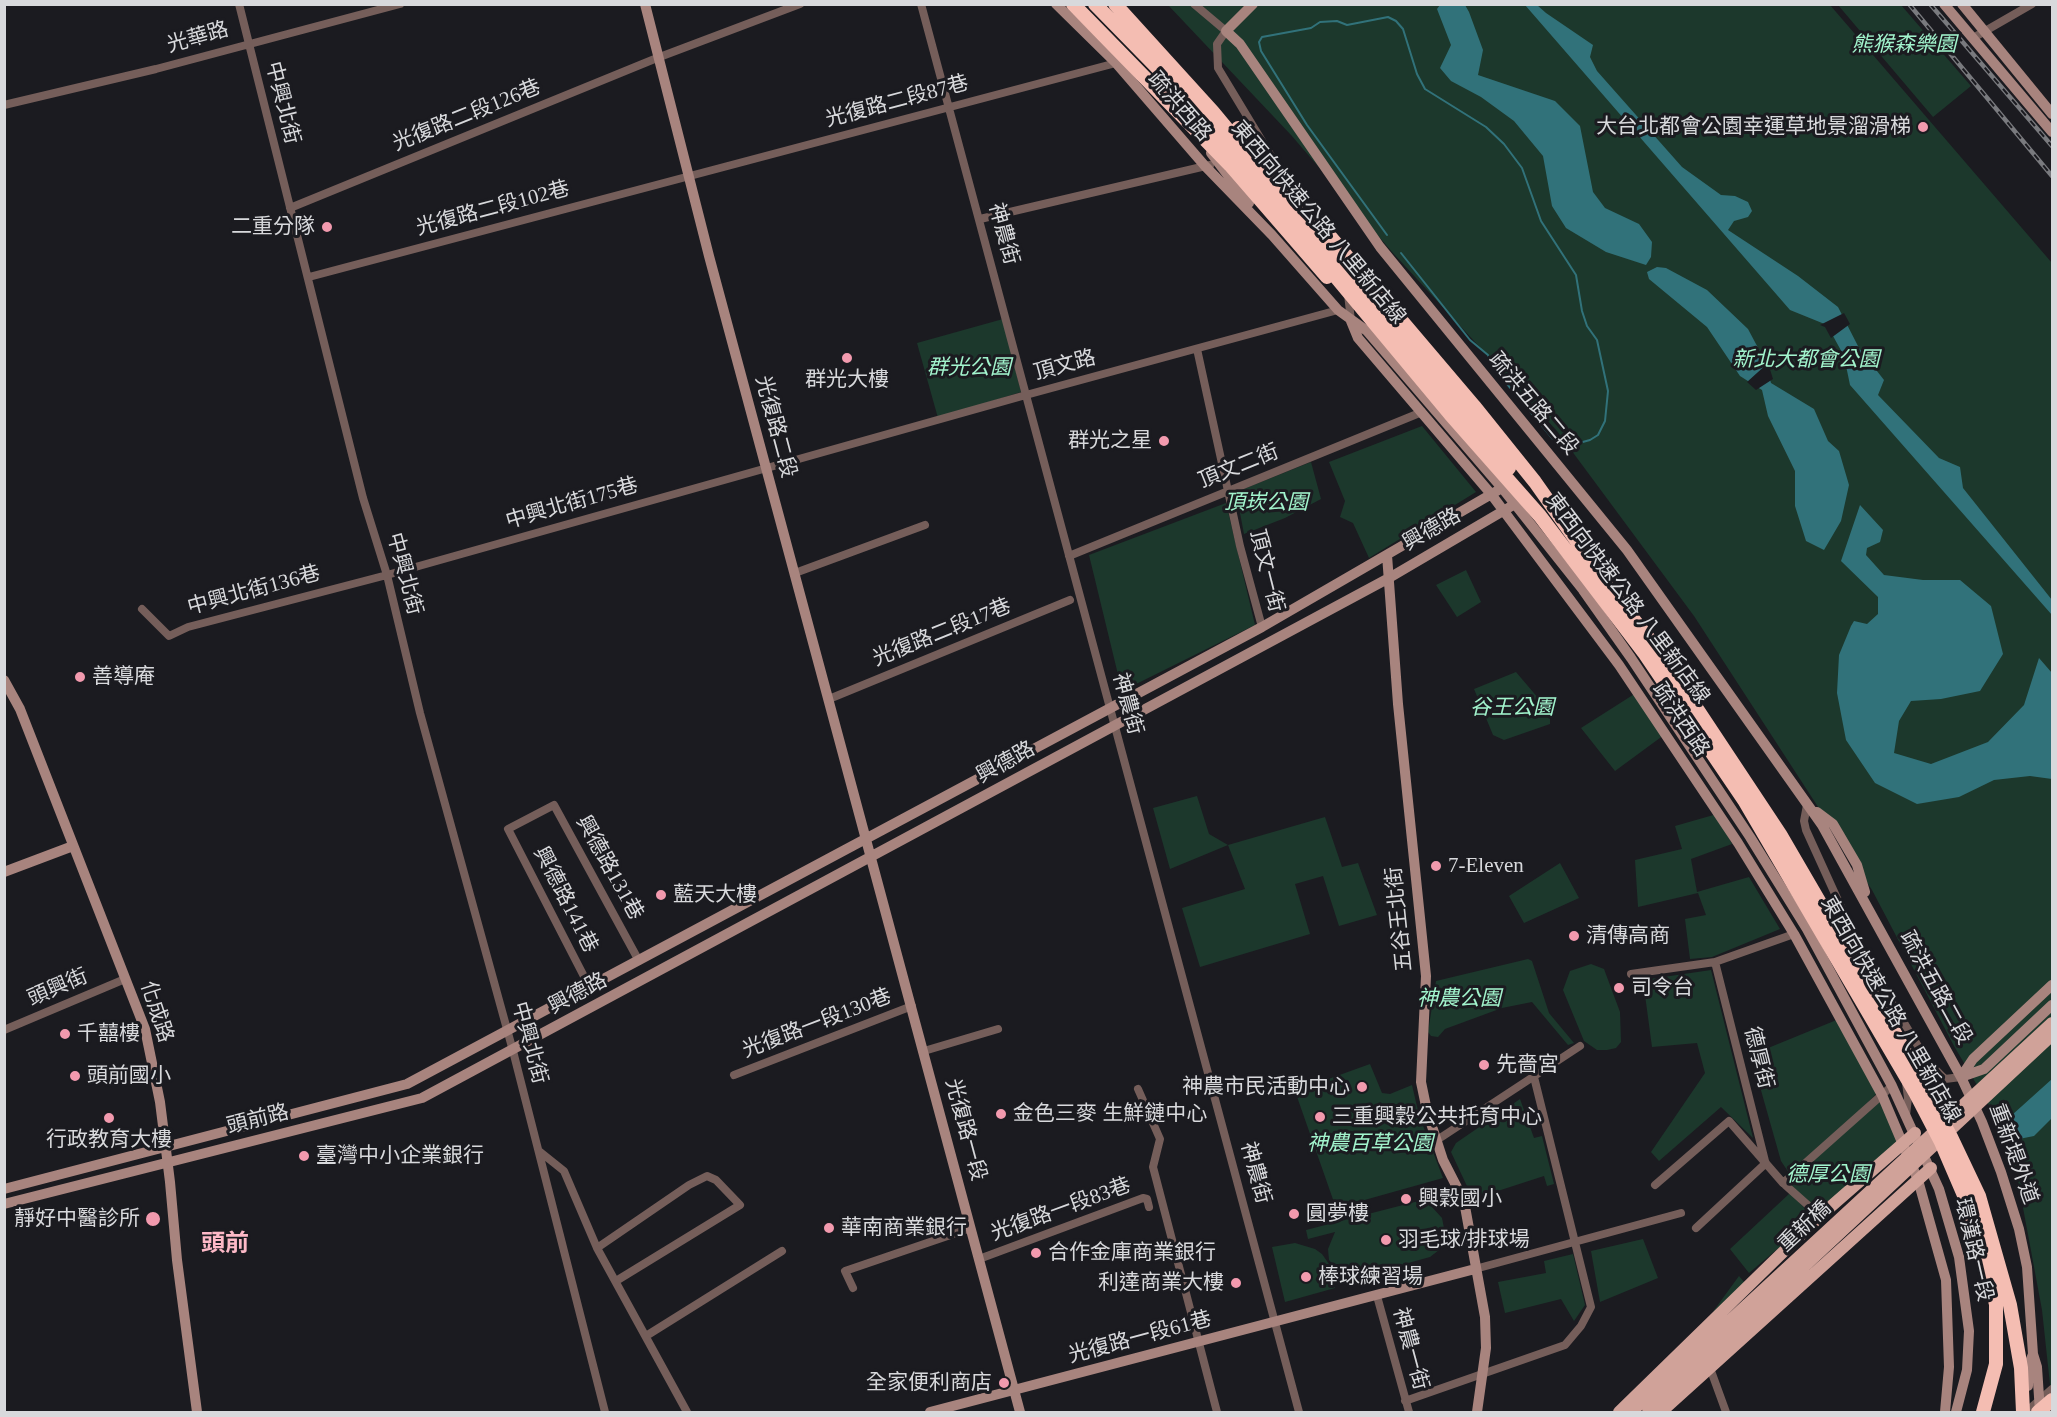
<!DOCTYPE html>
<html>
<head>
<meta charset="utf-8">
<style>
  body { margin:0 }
  #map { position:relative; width:2057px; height:1417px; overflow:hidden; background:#1b1b20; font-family:"Times New Roman",serif }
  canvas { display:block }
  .frame { position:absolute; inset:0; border:6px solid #d8d9dc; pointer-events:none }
</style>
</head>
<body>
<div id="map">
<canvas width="2057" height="1417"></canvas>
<div class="frame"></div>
</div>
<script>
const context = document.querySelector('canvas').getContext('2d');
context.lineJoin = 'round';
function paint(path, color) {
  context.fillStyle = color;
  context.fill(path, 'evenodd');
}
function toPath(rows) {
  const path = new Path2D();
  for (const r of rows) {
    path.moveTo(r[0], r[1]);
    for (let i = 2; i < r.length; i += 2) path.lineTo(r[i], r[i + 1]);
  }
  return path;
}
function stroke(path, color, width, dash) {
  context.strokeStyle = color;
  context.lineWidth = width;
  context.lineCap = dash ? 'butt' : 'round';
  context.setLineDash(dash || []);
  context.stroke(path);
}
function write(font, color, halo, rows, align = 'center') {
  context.font = font + ' "Times New Roman","Noto Sans TC",serif';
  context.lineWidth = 6;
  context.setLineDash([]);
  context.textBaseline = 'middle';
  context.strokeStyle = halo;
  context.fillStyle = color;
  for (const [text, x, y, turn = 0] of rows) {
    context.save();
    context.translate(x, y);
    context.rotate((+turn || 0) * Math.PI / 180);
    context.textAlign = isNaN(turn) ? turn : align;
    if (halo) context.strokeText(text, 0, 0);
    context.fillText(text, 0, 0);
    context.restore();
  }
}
paint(toPath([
  [1168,5,1830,5,2052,263,2052,1403,2042,1310,2011,1143,1954,1046,1872,890,1694,616,1557,431,1393,253,1291,135],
  [1838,5,1901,5,1971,86,1933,117],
  [1003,319,1021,392,938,418,917,343],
  [1422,426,1476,492,1369,558,1353,523,1340,517,1345,501,1329,462],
  [1311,462,1321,499,1285,518,1244,534,1236,492],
  [1226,503,1255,625,1122,691,1089,555],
  [1466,570,1481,602,1457,617,1436,585],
  [1516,672,1550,712,1550,724,1504,740,1493,735,1474,689],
  [1636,693,1664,735,1615,771,1581,728],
  [1197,796,1209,834,1228,845,1325,817,1342,867,1358,863,1377,915,1339,926,1323,876,1295,884,1310,934,1200,967,1182,908,1245,889,1228,845,1170,869,1153,808],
  [1717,814,1732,844,1691,859,1697,892,1749,877,1780,929,1712,957,1690,959,1685,919,1706,915,1698,893,1638,907,1635,860,1682,849,1675,826],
  [1560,863,1579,898,1524,923,1509,896],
  [1528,959,1532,961,1549,1013,1574,1043,1568,1045,1532,1002,1502,1008,1445,1029,1438,1037,1431,1036,1428,1032,1436,981],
  [1591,964,1604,969,1620,1012,1621,1042,1616,1048,1607,1050,1597,1050,1584,1041,1563,990,1570,971],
  [1711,970,1753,1138,1721,1107,1659,1161,1651,1152,1705,1073,1697,1043,1652,1047,1643,980],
  [1839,1019,1878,1092,1844,1127,1886,1091,1903,1135,1895,1146,1821,1215,1786,1180,1791,1176,1781,1161,1751,1055],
  [1370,1064,1382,1093,1390,1094,1412,1085,1419,1115,1443,1178,1336,1208,1295,1091],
  [1520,1099,1534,1138,1542,1136,1554,1184,1547,1186,1544,1176,1473,1199,1451,1152,1456,1143],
  [1790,1193,1814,1218,1749,1273,1730,1249],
  [1442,1195,1444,1204,1432,1207,1442,1218,1445,1233,1439,1250,1430,1257,1354,1278,1339,1272,1329,1260,1328,1249,1335,1232,1308,1239,1306,1230],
  [1643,1239,1658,1278,1600,1302,1591,1251],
  [1295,1243,1315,1249,1322,1254,1329,1264,1335,1288,1285,1302,1272,1247],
  [1573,1254,1585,1305,1574,1321,1561,1299,1505,1313,1498,1282,1546,1273,1544,1261],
  [1739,1276,1745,1283,1712,1313]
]), '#1c382c');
paint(toPath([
  [1440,5,1465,5,1469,12,1483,50,1478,75,1555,101,1580,126,1593,192,1605,208,1639,224,1652,242,1651,257,1646,265,1606,252,1566,228,1552,206,1543,156,1514,121,1481,97,1451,81,1440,68,1451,45,1437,9],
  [1525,5,1537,5,1546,13,1593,45,1590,57,1597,71,1682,167,1721,195,1735,196,1748,202,1752,211,1748,217,1734,221,1728,230,1798,276,1838,307,1859,348,1884,380,1878,395,1939,458,1960,467,1963,488,2052,600,2052,615,1850,385,1844,356,1827,325,1790,310],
  [1657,267,1666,268,1707,290,1748,329,1765,361,1771,383,1814,409,1828,441,1839,451,1849,485,1841,521,1824,550,1806,541,1795,506,1795,471,1768,416,1762,390,1740,376,1707,327,1649,279,1647,272],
  [1860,505,1883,530,1880,542,1867,548,1866,555,1884,575,1923,580,1960,580,1991,606,2003,654,1980,691,1941,699,1911,701,1899,721,1894,753,1931,764,1988,742,2024,705,2039,658,2052,673,2052,779,2030,776,1994,780,1959,797,1917,804,1875,783,1846,740,1837,693,1839,655,1851,626,1854,621,1867,624,1878,614,1878,597,1841,561],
  [2052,1079,2052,1118,2034,1136,2019,1139,2013,1130,2012,1115]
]), '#31727a');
paint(toPath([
  [1844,313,1850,324,1831,338,1825,327,1820,325],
  [1768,363,1773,379,1756,390,1747,382]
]), '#1b1b20');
stroke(toPath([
  [1387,235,1307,125,1261,51,1259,42,1262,37,1311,28,1320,22,1337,21,1347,25,1388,17,1396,21,1403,29,1417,74,1425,89,1486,127,1504,144,1522,168,1541,221,1576,275,1582,311,1587,326,1597,340,1608,391,1605,421,1598,435,1590,440,1568,446,1562,441,1553,439,1492,366,1488,355,1470,340,1401,253]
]), '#31727a', 2);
stroke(toPath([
  [239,4,363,498,387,575,420,713,513,1051,605,1412],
  [921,4,1299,1412],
  [1194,4,1226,31,1217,44,1218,68,1279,169],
  [1973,38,2032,4],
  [4,105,156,69,400,4],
  [290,208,657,58,800,4],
  [980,219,1210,165],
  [309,277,1116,63],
  [1348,294,1351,321],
  [1197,349,1240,546,1262,627],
  [1069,556,1422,412],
  [795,573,925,525],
  [142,609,169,636,188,627,387,575,1026,395,1338,310],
  [829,699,1070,600],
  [1807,805,1804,821,1806,830,1861,951,1863,964],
  [1857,959,1873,971,1927,1061,1945,1079,1961,1077],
  [1715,962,1765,1161],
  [1631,974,1715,962,1794,934],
  [590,988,508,829,554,805,639,961],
  [4,1030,125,979],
  [924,1051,998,1029],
  [734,1075,912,1006],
  [1906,1083,1908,1098,1906,1115],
  [1138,1089,1160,1139,1153,1167,1217,1412],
  [1437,1140,1580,1046],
  [539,1151,564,1171,597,1248,687,1412],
  [1783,1183,1892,1086],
  [1655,1185,1729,1121,1783,1183,1820,1216],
  [1696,1228,1766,1163],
  [597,1248,689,1185,707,1176,716,1180,740,1205,616,1281],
  [979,1259,1143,1198,1147,1199,1149,1207],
  [1475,1269,1681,1213],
  [853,1288,845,1271,971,1228],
  [1377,1296,1409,1412],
  [646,1336,782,1251],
  [1710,1368,1726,1412],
  [1405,1401,1565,1345,1581,1326,1591,1307,1534,1077],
  [2026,1412,2052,1389]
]), '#755e5a', 8);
stroke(toPath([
  [645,4,709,256,1020,1412],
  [1056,4,1116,63,1205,166,1272,235,1338,310,1367,331,1502,488,1583,590,1631,658,1750,837,1807,929,1892,1086,1939,1189,1959,1257,1969,1331,1967,1370,1956,1412],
  [1253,4,1226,31,1240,44,1380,247,1627,550,1822,825,1961,1077,1982,1122,2001,1172,2019,1229,2027,1267,2033,1354,2037,1367,2040,1412],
  [1944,4,2052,132],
  [1962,4,2052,114],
  [1211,153,1249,203],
  [1351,321,1358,338,1491,494,1619,665,1738,843,1794,934,1882,1095,1918,1180,1946,1280,1949,1367,1945,1412],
  [1387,555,1398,704,1426,976,1421,1082,1427,1111,1443,1160,1464,1201,1485,1317,1486,1348,1477,1412],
  [4,680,20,709,145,1029,160,1102,170,1182,177,1260,197,1412],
  [1817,812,1833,824,1857,865,1865,892],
  [4,872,73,846],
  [1961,1077,1973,1059,2052,985],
  [1961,1077,1984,1069,2052,1005],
  [4,1189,407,1084,1262,627,1502,488],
  [4,1204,422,1098,1389,578,1515,504],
  [2028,1386,2028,1367,2033,1354],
  [930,1412,1475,1269]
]), '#a8847e', 10);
stroke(toPath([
  [1619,1412,1820,1216,1915,1133],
  [1631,1412,2052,1023],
  [1648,1412,2052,1035],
  [1661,1412,1931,1168]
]), '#d0a299', 12);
stroke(toPath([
  [1073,4,1230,165,1327,277],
  [1095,4,1186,97,1450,414,1540,516,1645,654,1744,800,1916,1094,1941,1142,1966,1200,1996,1304,1996,1364,1983,1412],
  [1115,4,1213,112,1509,468],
  [1238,128,1474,406,1535,482,1595,567],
  [1587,561,1658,650,1780,834,1883,1011,1951,1137,1979,1196,2010,1305,2021,1368,2023,1412],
  [2038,1412,2052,1400]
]), '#f4bdb2', 14);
const rail = toPath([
  [1909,4,2052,176],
  [1930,4,2052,146]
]);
stroke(rail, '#797a7e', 4.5);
stroke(rail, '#1b1b20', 2, [7]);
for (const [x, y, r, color] of [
  [1923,127,6,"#f29aae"],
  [327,227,6,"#f29aae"],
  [847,358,6,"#f29aae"],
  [1164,441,6,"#f29aae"],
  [80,677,6,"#f29aae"],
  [1436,866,6,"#f29aae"],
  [661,895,6,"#f29aae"],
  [1574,936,6,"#f29aae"],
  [1619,988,6,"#f29aae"],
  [65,1034,6,"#f29aae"],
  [1484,1065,6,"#f29aae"],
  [75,1076,6,"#f29aae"],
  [1362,1087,6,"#f29aae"],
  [1001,1114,6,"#f29aae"],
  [1320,1117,6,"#f29aae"],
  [109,1118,6,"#f29aae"],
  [304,1156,6,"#f29aae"],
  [1406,1199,6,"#f29aae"],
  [1294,1214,6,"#f29aae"],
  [153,1219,8,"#f29aae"],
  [829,1228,6,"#f29aae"],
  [1386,1240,6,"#f29aae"],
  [1036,1253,6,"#f29aae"],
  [1306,1277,6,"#f29aae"],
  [1236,1283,6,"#f29aae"],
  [1004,1383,6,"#f29aae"]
]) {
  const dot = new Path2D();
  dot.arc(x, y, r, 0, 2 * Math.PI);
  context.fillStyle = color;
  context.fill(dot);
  stroke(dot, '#1b1b20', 2);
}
write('21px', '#d8d9dc', '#1b1b20', [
  ["光華路",198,38,-16],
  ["光復路二段87巷",897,102,-15],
  ["中興北街",282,103,76],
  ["疏洪西路",1179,107,49],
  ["光復路二段126巷",467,116,-22],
  ["光復路二段102巷",493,209,-15],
  ["東西向快速公路 八里新店線",1318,223,50],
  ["神農街",1003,234,75],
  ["頂文路",1065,366,-15],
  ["疏洪五路二段",1533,404,50],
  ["光復路二段",775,427,75],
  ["頂文二街",1239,467,-22],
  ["中興北街175巷",572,504,-16],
  ["興德路",1432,530,-30],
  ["頂文一街",1266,571,76],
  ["中興北街",404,574,75],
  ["中興北街136巷",254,591,-15],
  ["東西向快速公路 八里新店線",1627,599,53],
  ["光復路二段17巷",942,633,-22],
  ["神農街",1127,704,75],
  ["疏洪西路",1680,720,56],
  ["興德路",1006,763,-29],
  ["興德路131巷",609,868,61],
  ["興德路141巷",565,900,63],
  ["五谷王北街",1400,919,-96],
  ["頭興街",58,988,-23],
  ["疏洪五路二段",1935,988,61],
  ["興德路",578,994,-28],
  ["東西向快速公路 八里新店線",1890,1010,60],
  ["化成路",156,1012,72],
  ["光復路一段130巷",817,1024,-21],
  ["中興北街",529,1043,75],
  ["德厚街",1758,1058,76],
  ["頭前路",258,1120,-14],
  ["光復路一段",965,1130,75],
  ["重新堤外道",2013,1154,70],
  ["神農街",1255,1173,75],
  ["光復路一段83巷",1061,1210,-20],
  ["重新橋",1805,1227,-43],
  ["環漢路一段",1973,1250,77],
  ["光復路一段61巷",1140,1338,-15],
  ["神農一街",1410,1349,75]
]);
write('italic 21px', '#a2f4cd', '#1b1b20', [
  ["熊猴森樂園",1904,45],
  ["新北大都會公園",1806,360],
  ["群光公園",969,368],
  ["頂崁公園",1266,503],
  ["谷王公園",1512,708],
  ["神農公園",1459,999],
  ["神農百草公園",1370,1144],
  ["德厚公園",1828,1175]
]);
write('21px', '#d8d9dc', '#1b1b20', [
  ["大台北都會公園幸運草地景溜滑梯",1911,127,"right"],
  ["二重分隊",315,227,"right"],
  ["群光大樓",847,380,"center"],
  ["群光之星",1152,441,"right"],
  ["善導庵",92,677],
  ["7-Eleven",1448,866],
  ["藍天大樓",673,895],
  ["清傳高商",1586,936],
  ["司令台",1631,988],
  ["千囍樓",77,1034],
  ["先嗇宮",1496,1065],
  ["頭前國小",87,1076],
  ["神農市民活動中心",1350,1087,"right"],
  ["金色三麥 生鮮鏈中心",1013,1114],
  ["三重興穀公共托育中心",1332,1117],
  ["行政教育大樓",109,1140,"center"],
  ["臺灣中小企業銀行",316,1156],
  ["興穀國小",1418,1199],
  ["圓夢樓",1306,1214],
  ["靜好中醫診所",140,1219,"right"],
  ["華南商業銀行",841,1228],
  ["羽毛球/排球場",1398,1240],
  ["合作金庫商業銀行",1048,1253],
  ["棒球練習場",1318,1277],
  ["利達商業大樓",1224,1283,"right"],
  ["全家便利商店",992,1383,"right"]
], 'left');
write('bold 24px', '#fdb9c7', '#1b1b20', [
  ["頭前",225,1245]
]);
</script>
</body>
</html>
